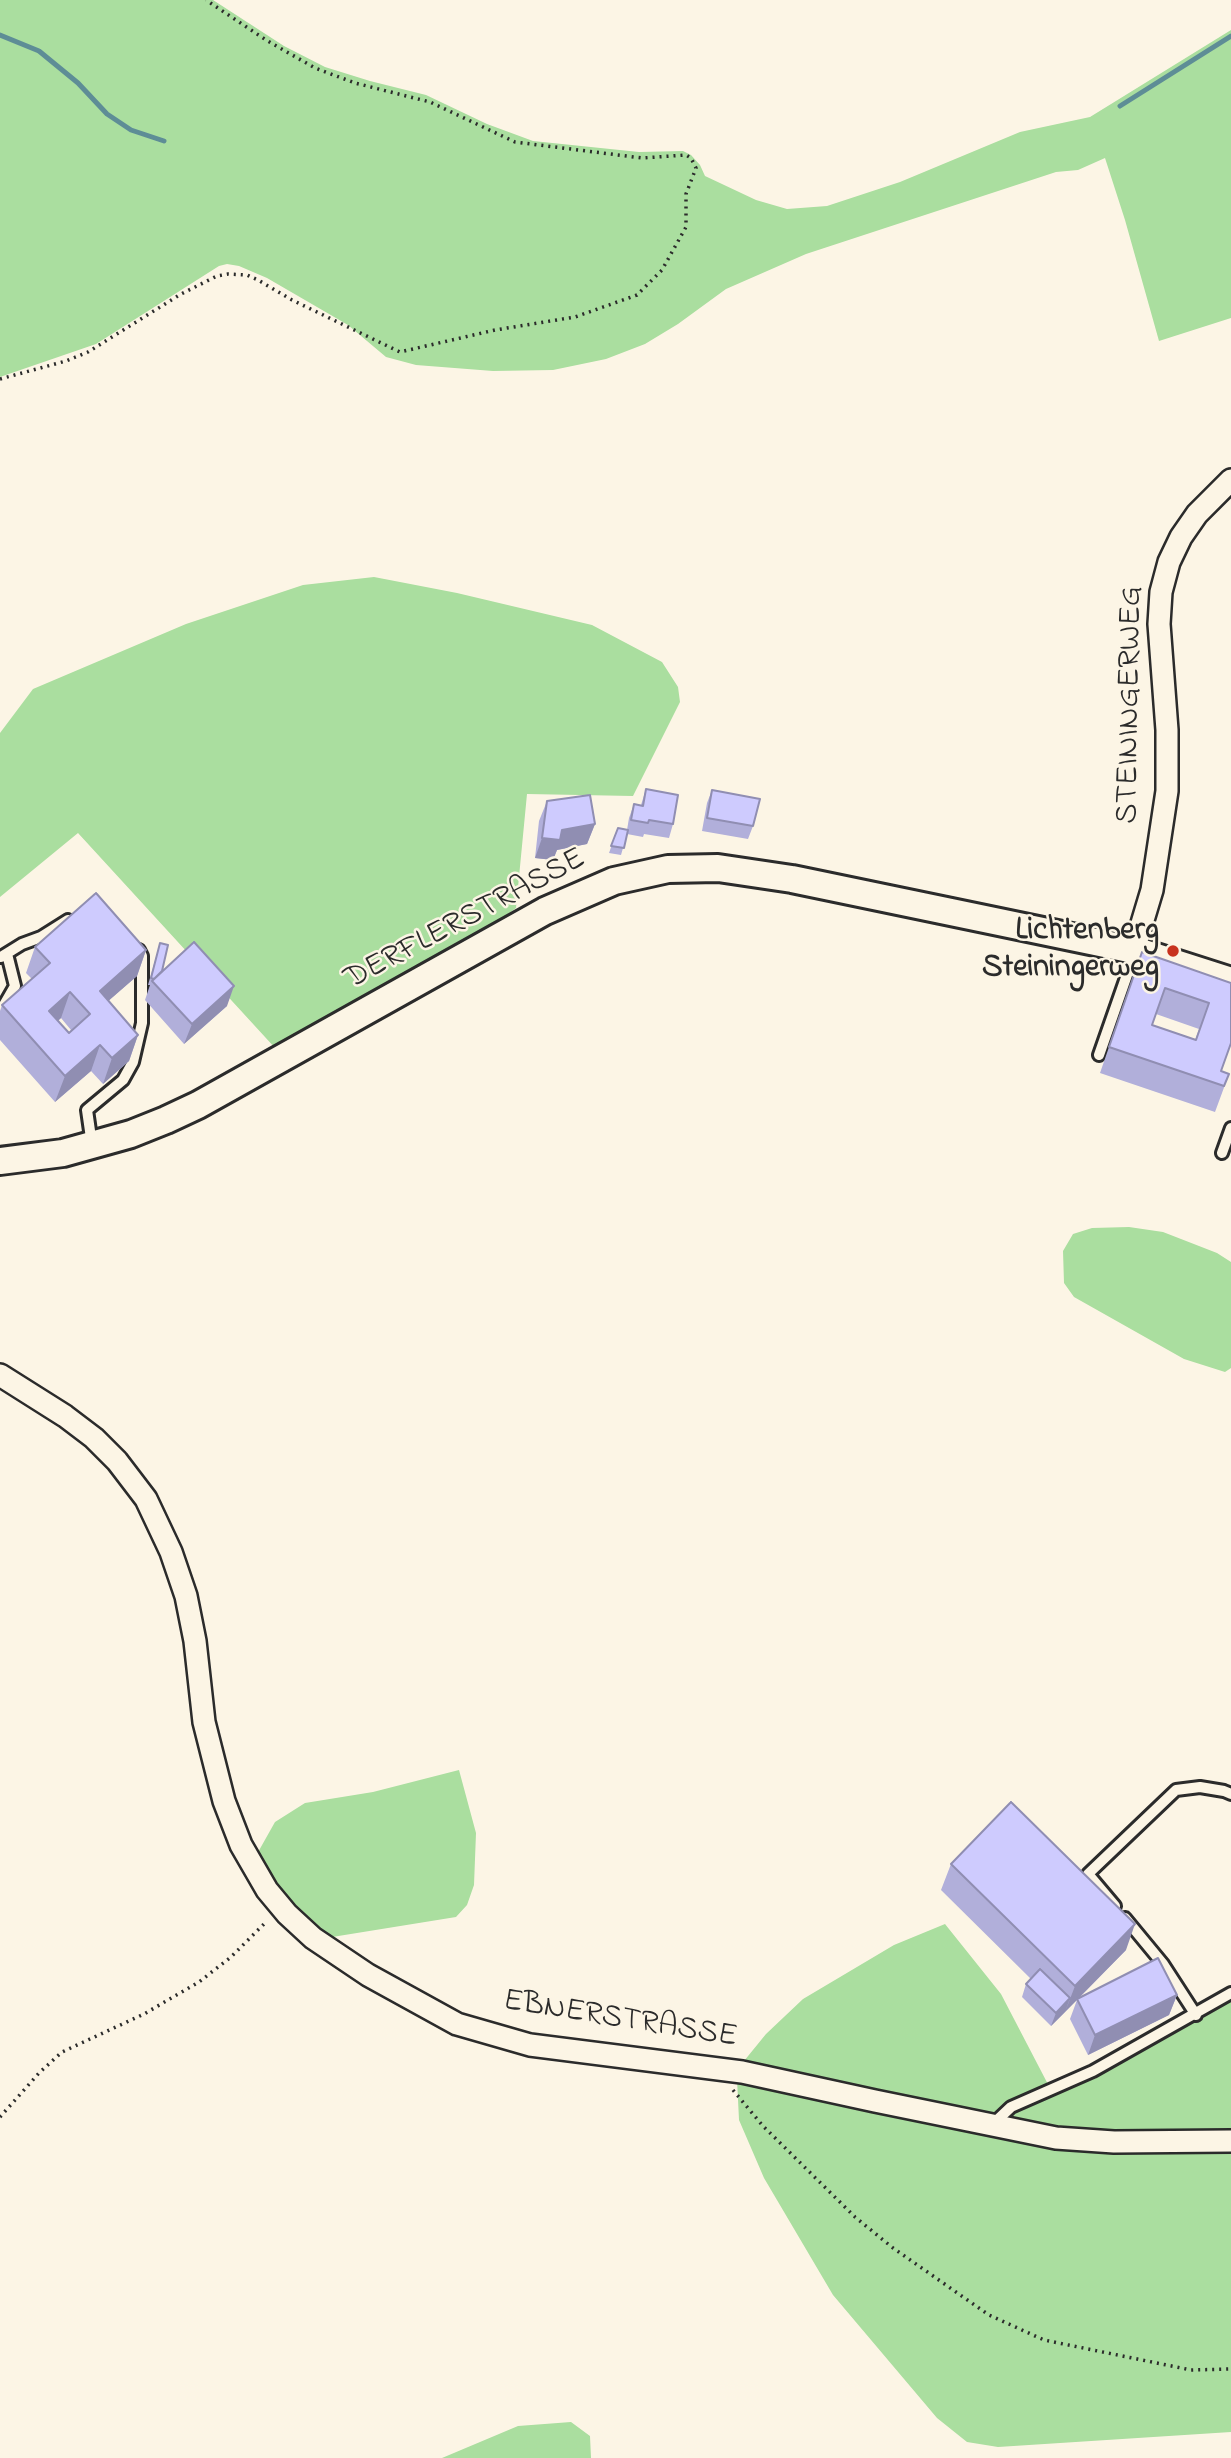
<!DOCTYPE html>
<html>
<head>
<meta charset="utf-8">
<style>
  body { margin:0 }
  canvas { display:block; background:#fcf5e5 }
</style>
</head>
<body>
<canvas width="1231" height="2458"></canvas>
<script>
const context = document.querySelector('canvas').getContext('2d');
context.lineJoin = 'round';
function paint(path, color) {
  context.fillStyle = color;
  context.fill(path, 'evenodd');
}
function toPath(rows) {
  const path = new Path2D();
  for (const r of rows) {
    path.moveTo(r[0], r[1]);
    for (let i = 2; i < r.length; i += 2) path.lineTo(r[i], r[i + 1]);
  }
  return path;
}
function stroke(path, color, width, dash) {
  context.strokeStyle = color;
  context.lineWidth = width;
  context.lineCap = dash ? 'butt' : 'round';
  context.setLineDash(dash || []);
  context.stroke(path);
}
function write(font, color, halo, rows, align = 'center') {
  context.font = font + ' "Indie Flower",sans-serif';
  context.lineWidth = 5;
  context.setLineDash([]);
  context.textBaseline = 'middle';
  context.strokeStyle = halo;
  context.fillStyle = color;
  for (const [text, x, y, turn = 0] of rows) {
    context.save();
    context.translate(x, y);
    context.rotate((+turn || 0) * Math.PI / 180);
    context.textAlign = isNaN(turn) ? turn : align;
    if (halo) context.strokeText(text, 0, 0);
    context.fillText(text, 0, 0);
    context.restore();
  }
}
paint(toPath([
  [0,0,213,0,284,46,325,67,370,81,426,95,487,124,533,141,639,152,683,151,691,155,700,165,705,176,756,200,787,209,827,206,900,182,1020,132,1090,117,1231,30,1231,318,1159,341,1125,220,1105,158,1078,170,1056,172,806,254,726,289,678,324,645,344,606,359,553,370,493,371,416,365,386,357,348,325,267,278,239,266,227,264,219,266,96,344,0,377],
  [374,577,457,593,592,625,662,662,678,687,680,702,633,796,527,794,516,908,477,937,276,1049,78,833,0,897,0,733,33,689,186,624,303,585],
  [1129,1227,1163,1232,1217,1253,1231,1262,1231,1368,1225,1372,1184,1359,1074,1297,1064,1283,1063,1251,1073,1234,1092,1228],
  [459,1770,476,1833,474,1885,467,1905,456,1917,326,1938,308,1923,273,1885,257,1854,275,1822,305,1803,373,1792],
  [945,1924,1001,1994,1052,2092,1169,2036,1231,1998,1231,2432,998,2447,967,2442,937,2418,833,2295,764,2178,739,2120,737,2079,744,2061,766,2034,803,1999,894,1945],
  [571,2422,590,2436,591,2458,442,2458,518,2426]
]), '#aade9f');
stroke(toPath([
  [0,35,39,51,78,83,107,114,131,130,164,141],
  [1120,106,1231,36]
]), '#5e8d96', 5);
const service = toPath([
  [1,957,22,944,41,937,68,920],
  [0,1012,15,986,7,954],
  [1099,1055,1135,952],
  [92,1145,87,1110,123,1080,133,1062,142,1023,142,956,139,950],
  [1222,1153,1231,1128],
  [1115,1906,1088,1874,1176,1790,1200,1787,1224,1791,1231,1794],
  [1125,1918,1163,1964,1196,2015],
  [992,2125,1011,2107,1093,2071,1231,1993]
]);
const minor = toPath([
  [1134,950,1152,890,1167,791,1167,730,1159,624,1161,592,1169,562,1181,537,1197,514,1231,480],
  [0,1375,65,1416,94,1438,117,1461,146,1499,171,1552,186,1596,195,1641,204,1722,224,1801,241,1845,267,1890,287,1914,313,1938,368,1975,457,2024,530,2045,742,2072,875,2101,1056,2138,1114,2142,1231,2141]
]);
const tertiary = toPath([
  [0,1161,63,1153,131,1134,166,1120,198,1105,545,911,614,881,668,869,718,868,792,879,1134,950,1231,981]
]);
stroke(service, '#2b2b2b', 16);
stroke(minor, '#2b2b2b', 26);
stroke(tertiary, '#2b2b2b', 32);
stroke(toPath([
  [0,379,66,361,88,352,181,294,217,276,228,274,247,275,258,280,292,300,400,352,495,330,575,317,637,295,662,270,686,227,686,194,696,168,691,158,686,155,642,158,515,142,430,102,355,83,315,68,266,40,206,0],
  [733,2090,763,2126,855,2217,893,2248,989,2315,1044,2340,1191,2370,1231,2369],
  [0,2117,39,2073,62,2052,144,2014,199,1982,231,1957,267,1921]
]), '#2b2b2b', 3.5, [2, 5]);
stroke(service, '#fcf5e5', 10);
stroke(minor, '#fcf5e5', 21);
stroke(tertiary, '#fcf5e5', 26);
paint(toPath([
  [646,789,673,824,669,838,644,834,643,837,627,834,621,855,609,853,618,828,627,830,629,818,634,804,641,805],
  [712,790,753,826,748,839,702,831,707,803],
  [547,801,595,824,587,844,557,850,553,860,535,858,539,821],
  [160,943,162,971,227,1006,184,1044,145,1000,150,985,148,985],
  [35,947,146,950,137,976,108,1001,138,1035,129,1061,103,1084,91,1071,55,1102,0,1040,0,1011,2,1005,32,979,26,973],
  [61,1018,71,1030,69,1033,58,1021],
  [1142,952,1231,983,1221,1071,1229,1074,1215,1112,1100,1073],
  [1156,1014,1199,1029,1195,1040,1152,1025],
  [951,1864,1126,1950,1078,1999,1177,1995,1169,2015,1088,2055,1070,2019,1077,2000,1051,2026,1022,1997,1026,1984,1031,1979,941,1890]
]), '#b1afda');
paint(toPath([
  [595,824,587,844,557,850,553,860,535,858,542,838,562,830],
  [146,950,137,976,90,1017,100,991],
  [234,986,227,1006,184,1044,192,1024],
  [70,992,61,1018,39,1037,49,1011],
  [138,1035,129,1061,103,1084,112,1058],
  [100,1045,91,1071,55,1102,65,1076],
  [1135,1924,1126,1950,1065,2012,1075,1986],
  [1177,1995,1169,2015,1088,2055,1095,2035],
  [1070,1998,1065,2012,1051,2026,1056,2013]
]), '#908eb2');
const building = toPath([
  [646,789,678,795,673,824,649,820,648,823,631,820,634,804,643,806,646,789],
  [712,790,760,799,753,826,707,818,712,790],
  [590,795,595,824,562,830,560,840,542,838,547,801,590,795],
  [618,828,628,830,624,848,611,846,618,828],
  [96,893,146,950,100,991,138,1035,112,1058,100,1045,65,1076,2,1005,50,963,35,947,96,893],
  [70,992,90,1014,69,1033,49,1011,70,992],
  [194,942,234,986,192,1024,152,981,194,942],
  [160,943,168,945,162,971,154,979,151,978,160,943],
  [1142,952,1231,983,1231,1043,1221,1071,1229,1074,1224,1086,1109,1047,1142,952],
  [1165,988,1209,1003,1196,1040,1152,1025,1165,988],
  [1011,1802,1135,1924,1075,1986,951,1864,1011,1802],
  [1158,1958,1177,1995,1095,2035,1077,1999,1158,1958],
  [1040,1969,1070,1998,1056,2013,1026,1984,1040,1969]
]);
paint(building, '#cecbfe');
stroke(building, '#908eb2', 2);
for (const [x, y, r, color] of [
  [1173,951,7,"#c8321e"]
]) {
  const dot = new Path2D();
  dot.arc(x, y, r, 0, 2 * Math.PI);
  context.fillStyle = color;
  context.fill(dot);
  stroke(dot, '#fcf5e5', 2.5);
}
write('32px', '#2b2b2b', '#fcf5e5', [
  ["STEININGERWEG",1132,705,-89],
  ["DERFLERSTRASSE",466,921,-28],
  ["EBNERSTRASSE",620,2021,9]
]);
write('bold 32px', '#2b2b2b', '#fcf5e5', [
  ["Lichtenberg",1159,933],
  ["Steiningerweg",1159,970]
], 'right');
</script>
</body>
</html>
